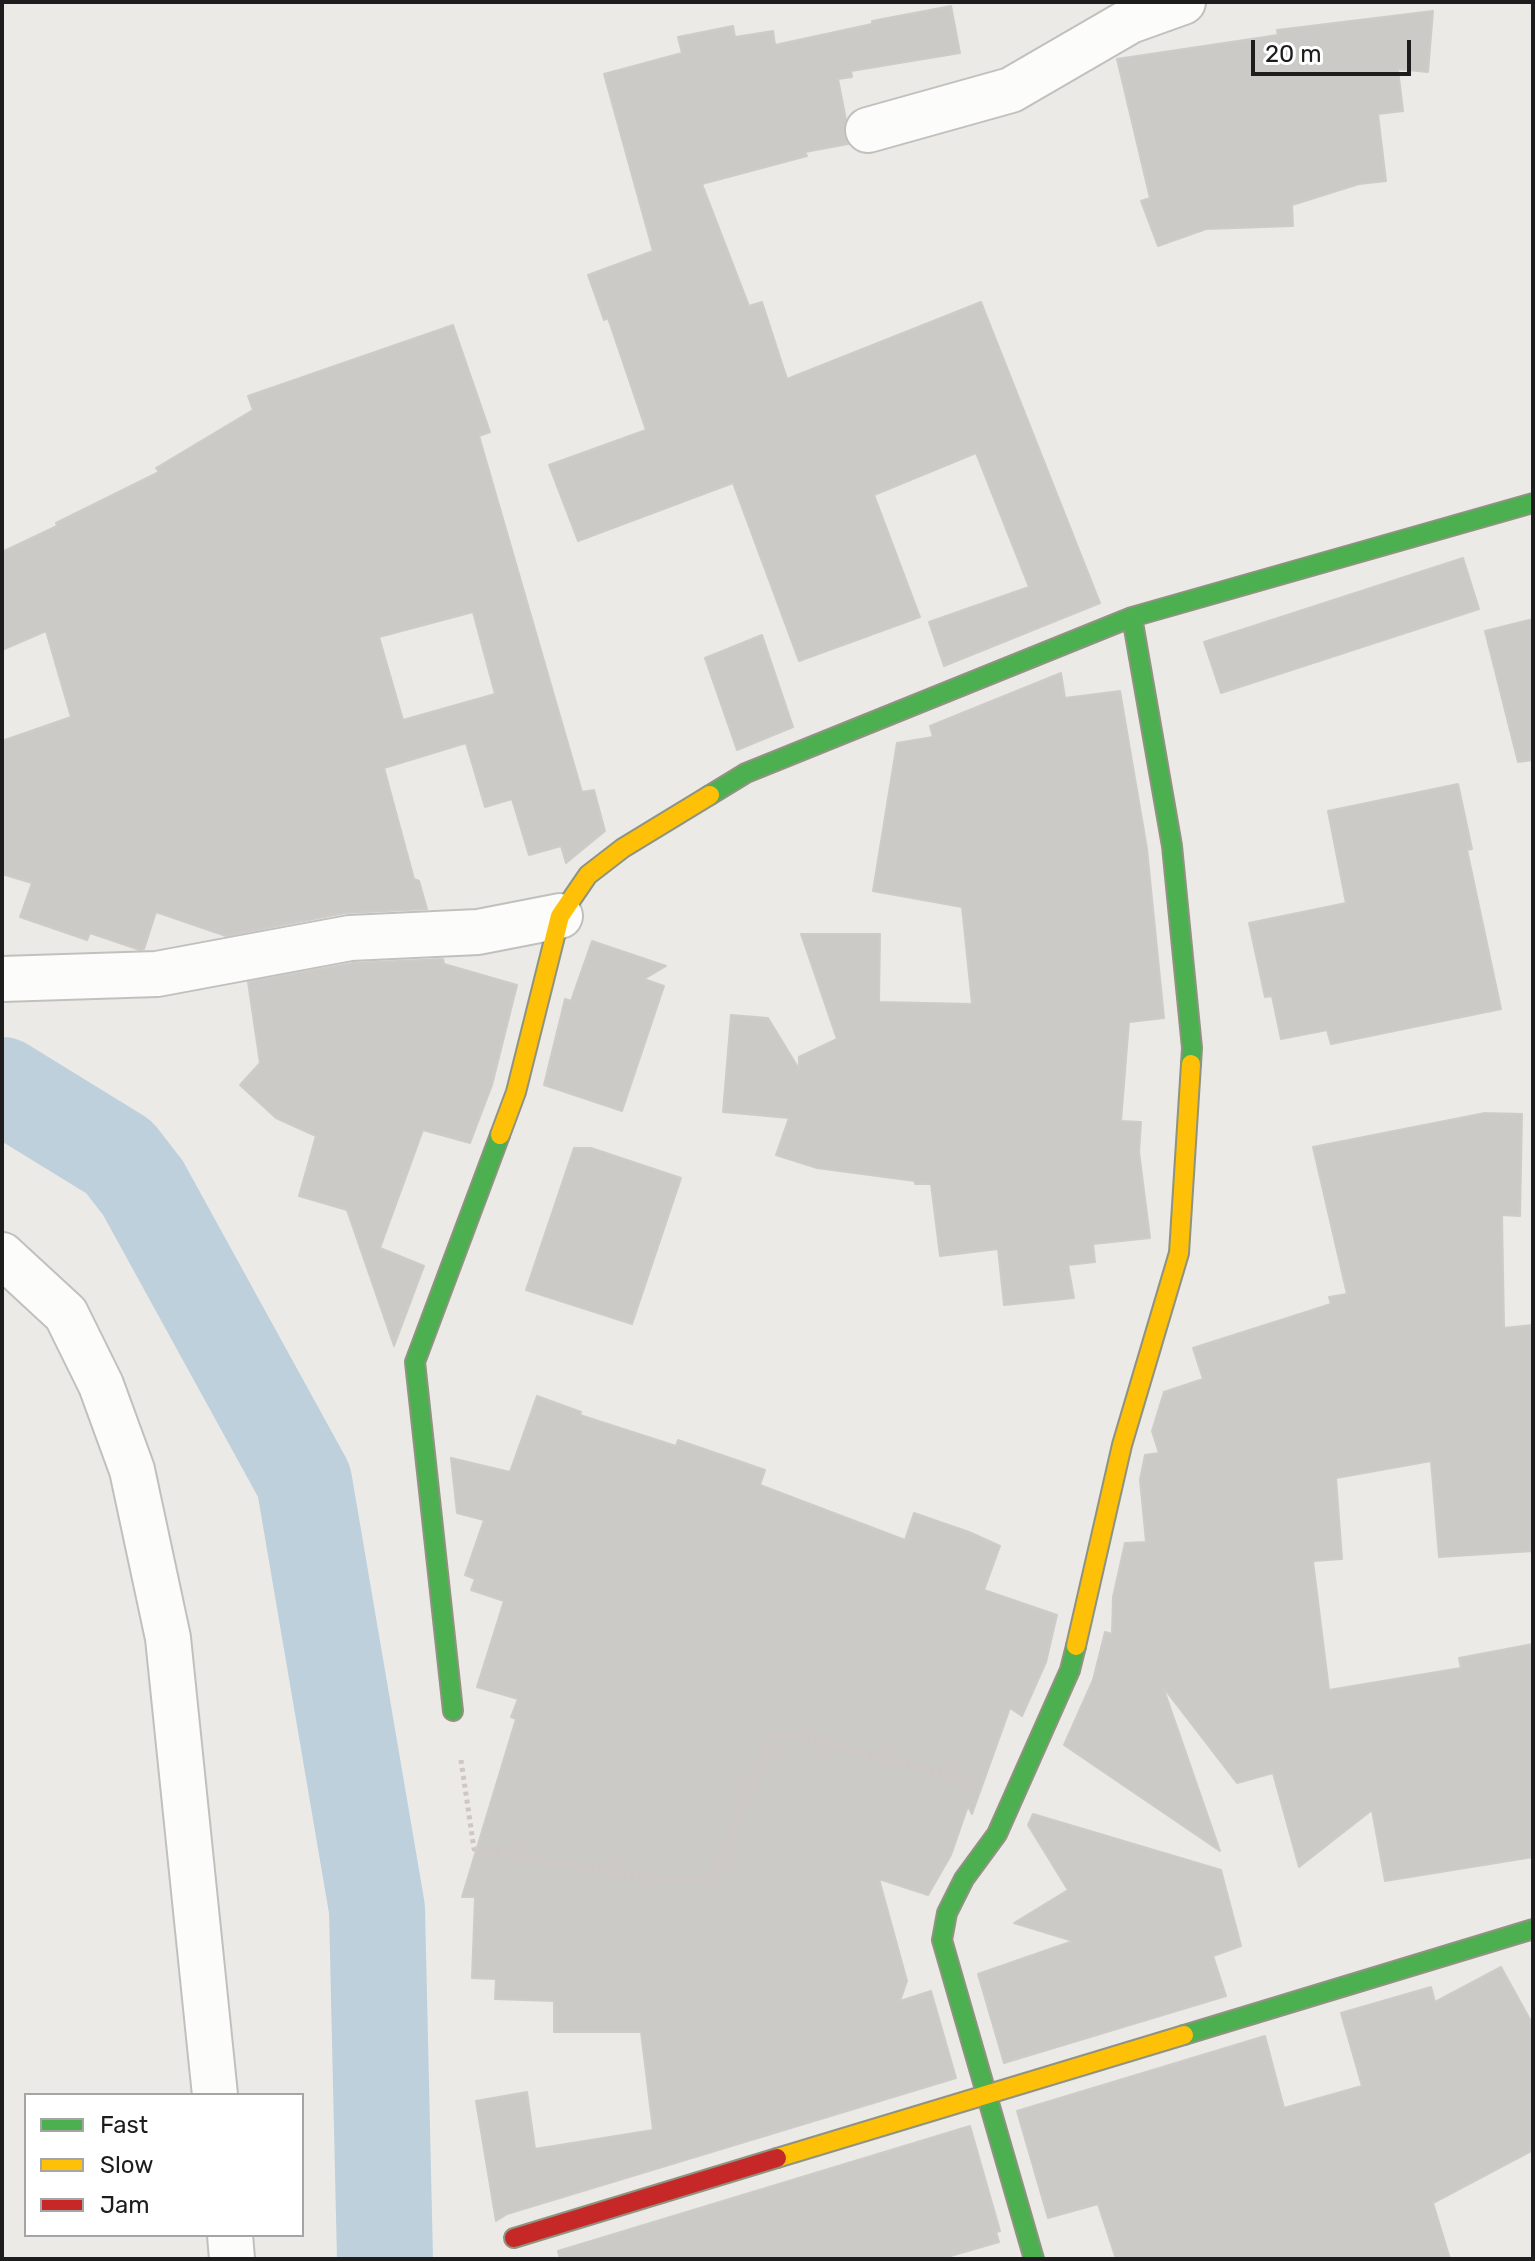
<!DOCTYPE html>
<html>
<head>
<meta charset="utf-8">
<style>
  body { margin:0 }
  #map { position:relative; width:1535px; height:2261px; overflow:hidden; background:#ebeae6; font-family:Rubik,sans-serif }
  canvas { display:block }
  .frame { position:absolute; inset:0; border:4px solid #1d1d1d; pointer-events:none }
  .legend { position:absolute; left:24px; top:2093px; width:280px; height:144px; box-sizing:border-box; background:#fff; border:2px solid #a5a5a5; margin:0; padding:10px 14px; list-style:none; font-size:24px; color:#1d1d1d }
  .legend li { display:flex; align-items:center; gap:16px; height:40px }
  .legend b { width:40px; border:2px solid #a5a5a5 }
  .scale { position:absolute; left:1251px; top:40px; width:160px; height:36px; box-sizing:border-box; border:4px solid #1d1d1d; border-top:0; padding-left:10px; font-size:24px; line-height:28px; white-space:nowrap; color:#1d1d1d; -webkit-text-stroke:6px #fff; paint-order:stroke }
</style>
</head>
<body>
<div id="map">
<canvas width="1535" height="2261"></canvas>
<div class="frame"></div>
<ul class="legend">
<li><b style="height:10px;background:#4caf50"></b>Fast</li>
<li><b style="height:10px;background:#ffc107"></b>Slow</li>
<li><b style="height:10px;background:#c62828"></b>Jam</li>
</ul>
<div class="scale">20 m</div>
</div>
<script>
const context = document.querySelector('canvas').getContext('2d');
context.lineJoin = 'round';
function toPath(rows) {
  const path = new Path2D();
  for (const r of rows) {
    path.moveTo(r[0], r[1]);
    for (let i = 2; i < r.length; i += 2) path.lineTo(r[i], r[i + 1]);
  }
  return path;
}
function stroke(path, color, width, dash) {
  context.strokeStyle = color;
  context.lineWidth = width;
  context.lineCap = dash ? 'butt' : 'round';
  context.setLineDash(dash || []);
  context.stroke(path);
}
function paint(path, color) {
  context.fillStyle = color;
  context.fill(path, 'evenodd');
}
stroke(toPath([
  [2,1085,119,1157,143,1188,304,1481,377,1909,385,2259]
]), '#bdd0db', 96);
const building = toPath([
  [951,6,960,53,851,71,852,77,838,79,846,120,844,136,848,144,805,152,807,156,702,184,749,306,762,302,787,379,981,302,1100,603,944,666,929,622,1029,587,976,453,874,495,920,617,799,661,733,483,578,541,549,465,646,430,608,318,604,320,588,275,653,251,604,74,682,53,678,37,733,26,735,37,773,31,775,45,872,24,872,21,951,6],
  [1433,11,1428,72,1398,69,1403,111,1378,114,1386,181,1359,184,1292,205,1293,226,1206,229,1158,246,1141,201,1150,198,1117,59,1278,35,1277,30,1433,11],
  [453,325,490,432,479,436,582,792,594,790,605,831,566,863,561,846,529,855,512,799,485,807,466,743,384,768,414,879,419,881,427,909,345,913,226,936,156,912,144,949,140,950,90,933,87,940,20,917,32,883,2,874,2,741,71,717,46,631,2,650,2,552,57,526,56,523,159,472,156,468,253,410,248,396,453,325],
  [473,612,495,694,403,720,379,637,473,612],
  [1463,558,1479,609,1221,693,1204,642,1463,558],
  [1533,619,1533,760,1518,762,1485,631,1533,619],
  [762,635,793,727,737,750,705,658,762,635],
  [1061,673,1065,698,1120,691,1147,849,1164,1018,1129,1022,1121,1121,1141,1122,1139,1152,1150,1238,1093,1244,1095,1262,1068,1265,1074,1298,1004,1305,998,1249,940,1256,931,1184,915,1184,915,1181,817,1168,776,1155,789,1118,723,1112,731,1015,768,1018,799,1069,799,1057,837,1039,801,934,880,934,879,1002,972,1004,962,907,873,891,897,743,933,737,930,726,1061,673],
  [1458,784,1472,849,1467,850,1501,1009,1331,1044,1327,1030,1281,1039,1272,996,1265,997,1249,923,1346,903,1328,811,1458,784],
  [592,941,666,966,644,979,664,986,622,1111,544,1085,565,999,571,1001,592,941],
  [443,959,444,964,517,985,492,1085,470,1143,423,1130,380,1248,424,1266,394,1346,347,1210,299,1196,316,1136,276,1118,240,1085,260,1063,248,982,353,963,443,959],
  [1485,1113,1522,1114,1520,1216,1502,1215,1504,1328,1533,1325,1533,1551,1439,1557,1431,1461,1336,1478,1342,1559,1313,1561,1329,1690,1461,1668,1459,1658,1533,1644,1533,1857,1385,1881,1372,1810,1299,1867,1273,1773,1237,1783,1163,1687,1220,1851,1064,1745,1093,1680,1105,1632,1112,1634,1113,1597,1125,1543,1146,1542,1140,1480,1145,1455,1159,1453,1152,1431,1164,1392,1203,1379,1193,1348,1331,1304,1329,1297,1347,1294,1313,1147,1485,1113],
  [574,1148,591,1148,681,1178,632,1324,526,1290,574,1148],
  [537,1396,581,1412,580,1415,676,1446,678,1440,765,1470,760,1485,905,1540,914,1513,969,1532,1000,1546,984,1590,1057,1615,1046,1662,1022,1716,1010,1708,972,1814,968,1806,951,1855,928,1895,879,1879,907,1981,900,2001,931,1991,956,2078,507,2214,496,2221,476,2101,527,2092,535,2149,653,2130,641,2032,554,2032,554,2001,495,1999,496,1979,472,1978,475,1897,462,1897,516,1719,511,1717,518,1699,477,1687,504,1601,471,1590,475,1579,465,1575,484,1520,457,1513,451,1458,510,1472,537,1396],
  [1033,1814,1221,1870,1241,1946,1213,1956,1226,1996,1004,2063,978,1974,1073,1941,1014,1923,1068,1890,1028,1825,1033,1814],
  [1501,1967,1533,2025,1533,2150,1433,2203,1450,2259,1116,2259,1098,2204,1048,2218,1017,2111,1265,2036,1284,2108,1362,2086,1341,2013,1431,1987,1435,2002,1501,1967],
  [970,2126,1000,2231,996,2232,999,2242,940,2259,560,2259,558,2251,970,2126]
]);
paint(building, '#cccac7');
stroke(building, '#ceccc8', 2);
const street = toPath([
  [868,130,1011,90,1130,21,1183,2],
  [2,979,157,974,350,938,478,932,560,916],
  [2,1255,66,1314,101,1385,132,1470,168,1638,215,2095],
  [230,2235,232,2259]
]);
const fast = toPath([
  [1132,617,1172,846,1192,1048,1191,1064],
  [710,795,746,773,1132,617,1533,503],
  [453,1711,415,1362,500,1135],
  [1184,2035,1533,1929],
  [1034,2259,942,1940,947,1913,964,1879,997,1834,1070,1670,1076,1646]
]);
const slow = toPath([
  [500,1135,516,1092,560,916,588,875,623,848,710,795],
  [1076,1646,1122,1445,1179,1253,1191,1064],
  [777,2158,1184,2035]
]);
const jam = toPath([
  [514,2238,777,2158]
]);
stroke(street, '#c1c0be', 48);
stroke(fast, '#8f9380', 22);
stroke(slow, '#8f9380', 22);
stroke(jam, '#8f9380', 22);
stroke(toPath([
  [461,1760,474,1849,650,1878,677,1880,710,1879,746,1801,769,1740,774,1734,793,1734,966,1780]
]), '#d0c7c4', 5, [4, 4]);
stroke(street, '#fcfcfb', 44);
stroke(fast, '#4caf50', 18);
stroke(slow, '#ffc107', 18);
stroke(jam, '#c62828', 18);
</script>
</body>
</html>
